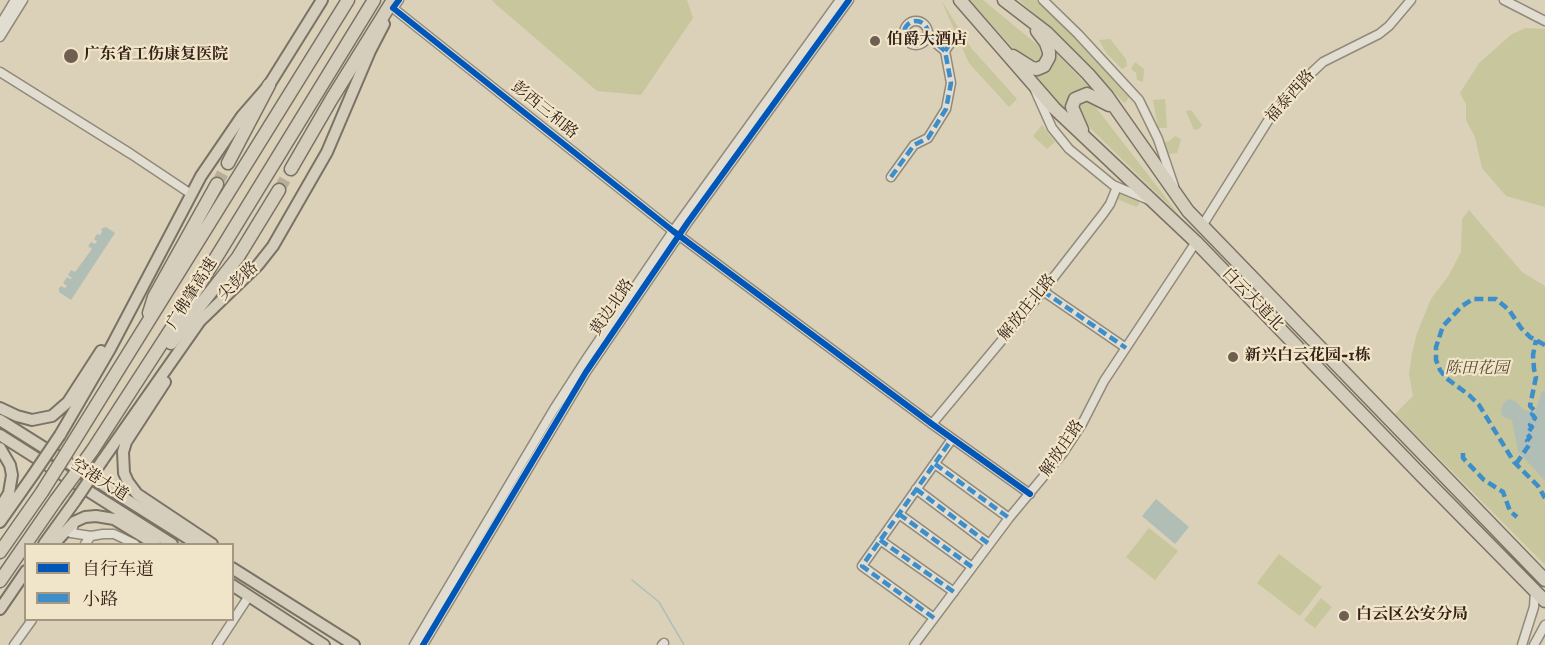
<!DOCTYPE html>
<html>
<head>
<meta charset="utf-8">
<style>
  body { margin:0 }
  #map { position:relative; width:1545px; height:645px; overflow:hidden; background:#dad1b8; font-family:"IM FELL English","Noto Serif SC",serif }
  canvas { display:block }
  .legend { position:absolute; left:24px; top:543px; width:210px; height:78px; box-sizing:border-box; background:#f0e5c8; border:2px solid #a69782; margin:0; padding:8px 10px; list-style:none; font-size:18px; color:#362119 }
  .legend li { display:flex; align-items:center; gap:12px; height:30px }
  .legend b { width:30px; border:2px solid #a69782 }
</style>
</head>
<body>
<div id="map">
<canvas width="1545" height="645"></canvas>
<ul class="legend">
<li><b style="height:8px;background:#0057b8"></b>自行车道</li>
<li><b style="height:8px;background:#3d8ec9"></b>小路</li>
</ul>
</div>
<script>
const context = document.querySelector('canvas').getContext('2d');
context.lineJoin = 'round';
function paint(path, color) {
  context.fillStyle = color;
  context.fill(path, 'evenodd');
}
function toPath(rows) {
  const path = new Path2D();
  for (const r of rows) {
    if (r.length === 3) {
      path.moveTo(r[0] + r[2], r[1]);
      path.arc(r[0], r[1], r[2], 0, 2 * Math.PI);
      continue;
    }
    path.moveTo(r[0], r[1]);
    for (let i = 2; i < r.length; i += 2) path.lineTo(r[i], r[i + 1]);
  }
  return path;
}
function stroke(path, color, width, dash) {
  context.strokeStyle = color;
  context.lineWidth = width;
  context.lineCap = dash ? 'butt' : 'round';
  context.setLineDash(dash || []);
  context.stroke(path);
}
function write(font, color, halo, rows, align = 'center') {
  context.font = font + ' "IM FELL English","Noto Serif SC",serif';
  context.lineWidth = 4.5;
  context.setLineDash([]);
  context.textBaseline = 'middle';
  context.strokeStyle = halo;
  context.fillStyle = color;
  for (const [text, x, y, turn = 0] of rows) {
    context.save();
    context.translate(x, y);
    context.rotate((+turn || 0) * Math.PI / 180);
    context.textAlign = isNaN(turn) ? turn : align;
    if (halo) context.strokeText(text, 0, 0);
    context.fillText(text, 0, 0);
    context.restore();
  }
}
paint(toPath([
  [493,0,687,0,693,18,641,95,597,91,492,1],
  [941,0,972,49,1017,99,1009,107,969,63],
  [970,0,983,0,1040,47,1043,55,1038,62,1034,63,1021,57],
  [1019,0,1037,0,1128,92,1130,96,1126,102,1124,103,1062,38],
  [1526,28,1545,29,1545,207,1506,196,1482,168,1475,137,1466,120,1466,104,1460,93,1479,63,1512,34],
  [1110,39,1126,59,1127,66,1122,69,1107,54,1099,40],
  [1052,49,1090,88,1073,94,1066,101,1064,112,1028,70,1033,73],
  [1135,62,1144,69,1143,82,1137,80,1136,73,1131,69],
  [1165,99,1167,128,1158,128,1153,100],
  [1084,100,1090,101,1094,105,1180,216,1082,120,1077,108,1079,103],
  [1191,110,1202,125,1199,129,1194,130,1186,111],
  [1042,125,1055,142,1047,149,1033,136],
  [1175,136,1181,139,1177,153,1169,154,1163,143,1169,141],
  [1120,193,1139,201,1139,204,1137,207,1119,200,1116,197],
  [1469,210,1522,272,1545,286,1545,565,1395,414,1413,396,1409,374,1412,353,1417,333,1431,299,1449,275,1461,252,1462,219],
  [1149,528,1178,551,1155,580,1126,557],
  [1279,554,1322,587,1300,616,1257,583],
  [1321,598,1332,607,1315,628,1304,620]
]), '#c8c69c');
paint(toPath([
  [106,227,115,233,71,300,59,292,59,288,61,286,65,288,67,286,63,283,67,277,70,279,72,278,68,275,71,270,75,272,92,249,88,246,91,242,95,244,97,241,94,239,97,234,100,235,102,232,101,229],
  [1542,391,1545,391,1545,481,1518,451,1512,420,1502,416,1501,409,1504,403,1509,399,1515,401,1524,410,1535,412],
  [1156,499,1189,527,1175,544,1142,516]
]), '#b0beb6');
stroke(toPath([
  [632,580,659,602,684,645]
]), '#b0beb6', 1.5);
stroke(toPath([
  [217,184,228,163],
  [279,190,291,169]
]), '#b9ae98', 12, [12, 6]);
const minor = toPath([
  [399,0,393,8,673,231,932,424,1030,494],
  [1043,0,1078,34,1139,100,1158,139,1174,186],
  [1504,0,1545,21],
  [916,33,12],
  [0,25,15,0],
  [0,37,23,0],
  [945,51,954,38],
  [0,72,131,154,191,194],
  [1035,90,1052,128,1069,149,1113,185,1149,200],
  [891,177,914,145,928,138,946,109,951,83,945,51,927,36],
  [1202,226,1271,116,1290,93,1323,62,1379,34,1389,26,1411,0],
  [1043,291,1126,348],
  [932,424,1043,291,1103,214,1110,204,1117,187],
  [935,464,1009,518],
  [916,489,989,544],
  [899,514,972,567],
  [74,524,71,533,91,536],
  [880,540,954,592],
  [85,544,91,536,103,534,114,534,135,544],
  [934,618,862,566,952,439],
  [14,645,32,620],
  [217,645,249,596],
  [414,645,554,409,587,358,673,231,840,0],
  [423,645,586,372,688,222,849,0],
  [662,645,664,643],
  [914,645,1009,518,1063,453,1082,424,1104,381,1196,242],
  [1522,645,1534,607,1535,591],
  [1534,645,1545,625]
]);
const major = toPath([
  [165,382,126,442,123,452,124,473,128,482,137,494,212,544],
  [0,408,17,416,32,420,52,416,68,402,101,351],
  [0,420,197,544],
  [0,435,172,544],
  [60,435,110,349,201,176,242,116,269,85,322,0],
  [0,448,10,465,12,475,9,493,0,508],
  [102,461,200,321,258,265,273,246,327,152,370,51,384,24],
  [0,522,33,475],
  [44,544,75,501],
  [54,544,74,522,85,517,96,516,114,519,155,544],
  [232,568,354,645],
  [232,585,324,645],
  [0,609,26,571]
]);
const highway = toPath([
  [960,0,1054,108,1196,242,1420,474,1545,601],
  [1004,0,1047,33,1088,74,1107,96,1188,211,1545,580],
  [1013,56,1032,68,1037,69,1044,66,1049,57,1049,52,1046,43,1037,31],
  [1082,130,1072,107,1075,99,1087,94,1109,105],
  [228,163,269,85],
  [291,169,331,100,393,0],
  [149,313,154,297,217,184],
  [171,343,238,257,279,190],
  [74,441,348,0],
  [92,451,195,292,374,0],
  [0,552,42,492],
  [0,581,56,500]
]);
stroke(minor, '#918a7b', 11);
stroke(major, '#7b7266', 14);
stroke(highway, '#7b7266', 15);
stroke(minor, '#e2ddd1', 8);
stroke(major, '#d6cebc', 10);
stroke(highway, '#d6cebc', 12);
const majorBridge = toPath([
  [33,475,60,435],
  [75,501,102,461]
]);
const highwayBridge = toPath([
  [42,492,74,441],
  [56,500,92,451]
]);
stroke(majorBridge, '#7b7266', 14, []);
stroke(highwayBridge, '#7b7266', 15, []);
stroke(majorBridge, '#d6cebc', 10);
stroke(highwayBridge, '#d6cebc', 12);
stroke(toPath([
  [916,33,12],
  [945,51,954,38],
  [891,177,914,145,928,138,946,109,951,83,945,51,927,36],
  [1043,291,1126,348],
  [1545,345,1530,337,1521,328,1509,310,1496,299,1473,299,1462,306,1443,326,1436,347,1436,360,1440,370,1446,378,1469,395,1479,405,1514,462,1538,486,1545,498],
  [1463,453,1463,458,1484,480,1503,492,1510,511,1517,517],
  [935,464,1009,518],
  [1516,464,1529,445,1527,441,1530,437,1527,434,1532,427,1530,425,1535,418,1532,414,1535,411,1530,406,1536,377,1534,369,1533,355,1536,340],
  [916,489,989,544],
  [899,514,972,567],
  [880,540,954,592],
  [934,618,862,566,952,439,955,440]
]), '#3d8ec9', 4.5, [9, 4.5]);
stroke(toPath([
  [399,0,393,8,673,231,932,424,1030,494],
  [423,645,586,372,688,222,849,0]
]), '#0057b8', 6);
for (const [x, y, r, color] of [
  [875,41,6,"#6f5f51"],
  [71,56,8,"#6f5f51"],
  [1233,357,6,"#6f5f51"],
  [1344,616,6,"#6f5f51"]
]) {
  const dot = new Path2D();
  dot.arc(x, y, r, 0, 2 * Math.PI);
  context.fillStyle = color;
  context.fill(dot);
  stroke(dot, '#f0e5c8', 2);
}
write('bold 16px', '#362119', '#f0e5c8', [
  ["伯爵大酒店",887,41],
  ["广东省工伤康复医院",84,56],
  ["新兴白云花园-1栋",1245,357],
  ["白云区公安分局",1356,616]
], 'left');
write('16px', '#362119', '#f0e5c8', [
  ["福泰西路",1291,97,-48],
  ["彭西三和路",544,111,39],
  ["尖彭路",239,282,-43],
  ["广佛肇高速",193,294,-58],
  ["白云大道北",1252,300,46],
  ["黄边北路",613,308,-56],
  ["解放庄北路",1028,308,-51],
  ["解放庄路",1063,449,-56],
  ["空港大道",99,481,32]
]);
write('italic 16px', '#574834', '#f0e5c8', [
  ["陈田花园",1477,370]
]);
</script>
</body>
</html>
